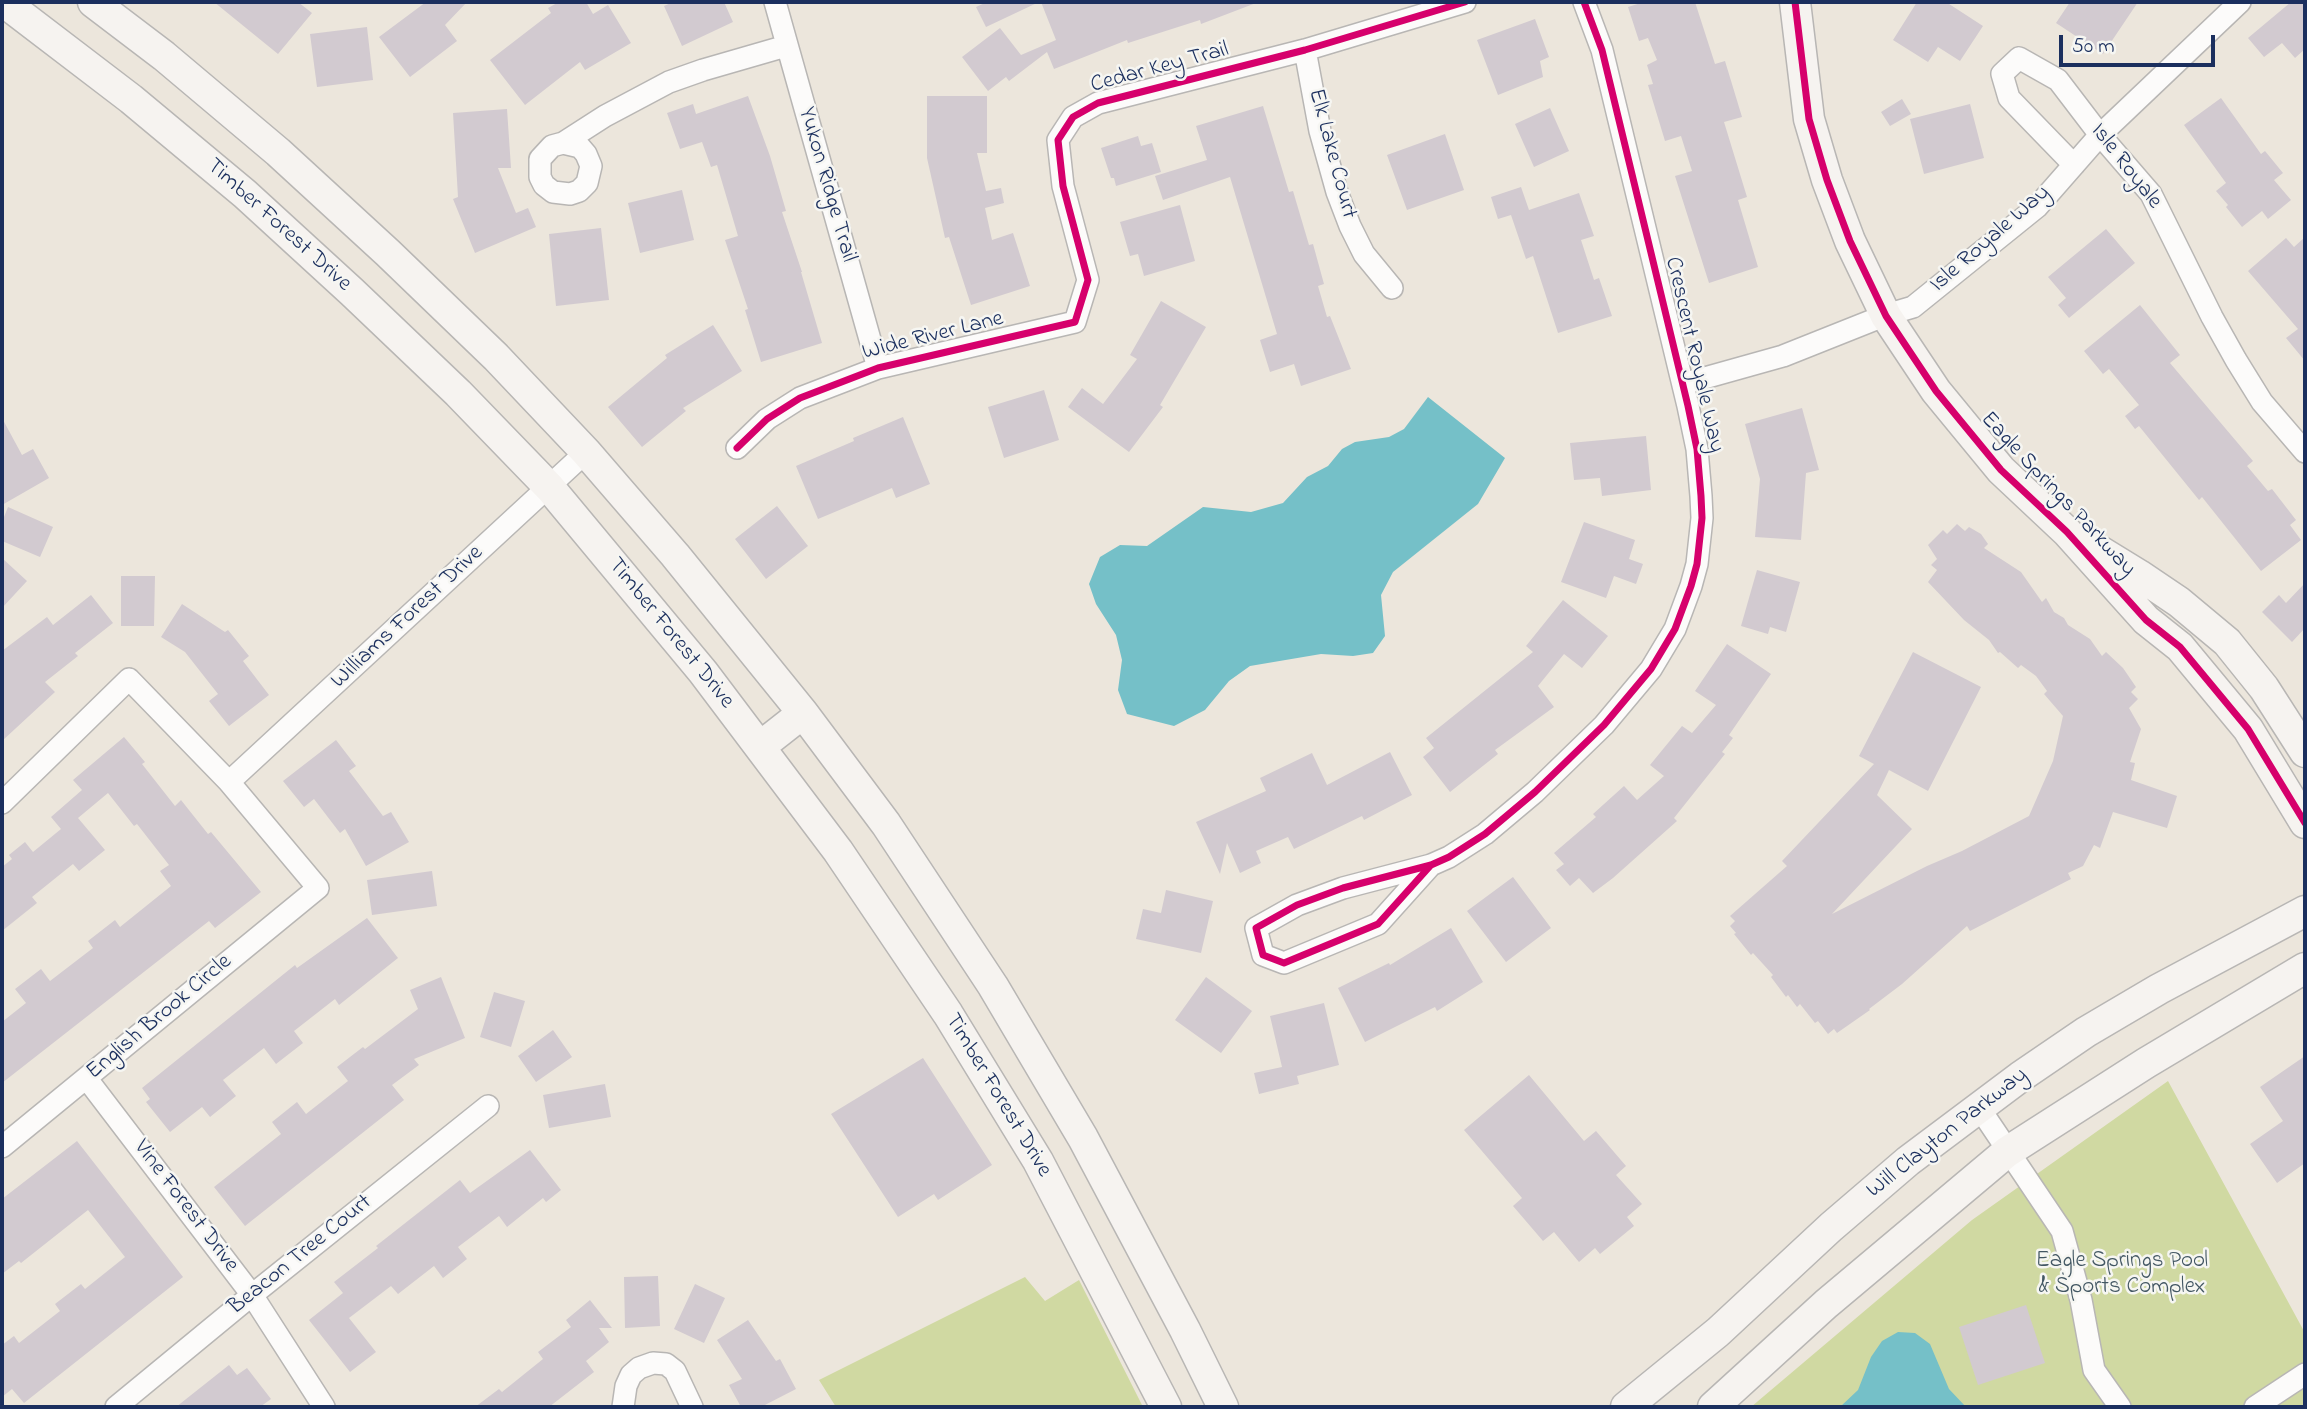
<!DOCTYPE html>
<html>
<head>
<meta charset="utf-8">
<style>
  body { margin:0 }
  #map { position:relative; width:2307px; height:1409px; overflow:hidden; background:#ece6dc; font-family:"Indie Flower",sans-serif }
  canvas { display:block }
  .frame { position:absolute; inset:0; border:4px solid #1b2f5e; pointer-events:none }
  .scale { position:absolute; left:2059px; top:35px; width:156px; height:32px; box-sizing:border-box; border:4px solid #1b2f5e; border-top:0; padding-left:9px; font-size:21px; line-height:24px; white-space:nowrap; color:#1b2f5e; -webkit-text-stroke:5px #f6f6f2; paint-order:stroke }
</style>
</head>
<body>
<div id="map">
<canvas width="2307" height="1409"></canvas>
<div class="frame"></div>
<div class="scale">50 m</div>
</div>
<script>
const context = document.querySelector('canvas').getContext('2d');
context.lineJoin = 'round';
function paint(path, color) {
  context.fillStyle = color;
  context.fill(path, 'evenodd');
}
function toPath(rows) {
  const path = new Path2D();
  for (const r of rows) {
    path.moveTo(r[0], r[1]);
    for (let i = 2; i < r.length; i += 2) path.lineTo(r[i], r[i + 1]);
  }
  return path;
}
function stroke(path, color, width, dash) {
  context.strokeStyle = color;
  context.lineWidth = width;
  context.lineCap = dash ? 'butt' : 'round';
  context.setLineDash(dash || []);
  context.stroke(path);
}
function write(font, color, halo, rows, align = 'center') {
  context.font = font + ' "Indie Flower",sans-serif';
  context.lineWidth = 5;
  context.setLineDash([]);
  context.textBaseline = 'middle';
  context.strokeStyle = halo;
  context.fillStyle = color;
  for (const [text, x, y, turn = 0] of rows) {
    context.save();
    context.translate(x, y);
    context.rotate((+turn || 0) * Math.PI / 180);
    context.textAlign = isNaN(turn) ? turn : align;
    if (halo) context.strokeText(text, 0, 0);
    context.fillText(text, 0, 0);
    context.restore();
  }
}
paint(toPath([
  [2168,1081,2305,1333,2305,1407,1751,1407,1972,1220],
  [1025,1277,1045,1301,1079,1280,1143,1407,836,1407,819,1380]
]), '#d0d9a2');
paint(toPath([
  [1428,397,1505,458,1478,504,1393,572,1381,595,1385,636,1373,653,1353,656,1321,654,1250,666,1229,681,1205,710,1174,726,1127,714,1118,690,1122,660,1116,635,1096,604,1089,584,1100,557,1120,545,1147,546,1203,507,1251,512,1283,503,1307,477,1328,466,1342,449,1355,442,1389,437,1404,429],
  [1898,1332,1915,1333,1930,1344,1949,1389,1966,1407,1840,1407,1858,1390,1871,1357,1882,1341]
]), '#75c0c8');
paint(toPath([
  [214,2,298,2,312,13,278,54],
  [426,2,467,2,445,25,457,41,410,77,379,37],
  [559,2,586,2,593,14,608,5,631,43,585,70,580,62,525,105,490,60,551,13,548,8],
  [673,2,724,2,733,22,682,46,664,6],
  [987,2,1039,2,986,27,976,7],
  [1041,2,1256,2,1256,3,1201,24,1200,20,1128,43,1127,40,1054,69,1047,52,1009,81,1006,77,988,91,962,57,1000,28,1021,55,1056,40],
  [1644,2,1695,2,1715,64,1725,61,1742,117,1724,122,1747,197,1738,200,1758,267,1709,283,1675,176,1692,171,1681,136,1665,141,1648,85,1653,84,1647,65,1657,60,1648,38,1639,41,1628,7],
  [1917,2,1946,2,1983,26,1960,61,1938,47,1928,62,1893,40],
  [2070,2,2138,2,2103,54,2056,23],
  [2291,2,2305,2,2305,49,2295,58,2282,43,2264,57,2248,38],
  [1535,19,1549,57,1540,61,1543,77,1498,95,1477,40],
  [367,27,373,80,317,87,310,34],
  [748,96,770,156,786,211,782,212,802,272,801,272,822,343,761,362,745,310,748,309,725,240,738,236,717,165,711,167,702,142,680,149,667,113,693,104,696,114],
  [927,96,987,96,987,153,977,153,986,191,1001,188,1004,203,985,208,992,240,1013,233,1030,286,971,305,949,237,945,238,927,158],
  [2221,98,2261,154,2265,151,2283,173,2274,180,2291,200,2268,219,2262,211,2242,227,2226,207,2228,205,2216,191,2226,183,2184,125],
  [1902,99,1911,114,1890,126,1881,112],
  [1970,104,1984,158,1924,174,1910,119],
  [1263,106,1289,192,1293,191,1309,245,1313,244,1324,284,1318,286,1327,317,1330,316,1351,369,1301,386,1294,364,1270,372,1260,340,1277,334,1230,177,1163,200,1155,176,1207,160,1196,126],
  [1550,108,1569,151,1534,167,1515,124],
  [507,109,511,168,498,168,516,213,528,208,536,227,475,253,453,199,458,197,453,113],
  [1445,134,1464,190,1407,210,1387,155],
  [1138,136,1141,146,1152,143,1161,172,1116,186,1114,178,1111,178,1101,148],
  [1521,187,1529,210,1579,193,1594,236,1581,240,1594,280,1599,278,1612,316,1558,333,1533,256,1526,259,1511,215,1498,219,1491,197],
  [682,190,694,240,640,253,628,203],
  [1180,205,1195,261,1144,276,1138,254,1130,256,1120,222],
  [601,228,609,300,556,306,549,234],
  [2106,229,2135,263,2069,318,2058,305,2066,298,2048,277],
  [2305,237,2305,361,2286,338,2298,329,2248,271,2286,238,2294,247],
  [1161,301,1206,327,1160,405,1163,407,1129,452,1068,407,1082,388,1103,404,1137,359,1130,355],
  [2140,305,2180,355,2170,363,2253,461,2247,466,2268,491,2272,489,2296,520,2290,525,2301,540,2261,571,2202,497,2199,500,2139,426,2135,429,2125,416,2139,405,2109,369,2103,374,2084,351],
  [713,325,742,371,683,408,686,411,642,447,608,407,667,358,665,355],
  [1044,390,1059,440,1004,458,988,407],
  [1802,408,1819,470,1806,473,1801,540,1755,537,1760,479,1745,424],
  [903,417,930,484,896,498,892,488,818,519,796,466,854,441,853,438],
  [2,418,22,455,33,449,49,478,2,505],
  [1646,436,1651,490,1602,496,1600,478,1574,480,1570,443],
  [777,506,808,546,766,579,735,539],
  [8,507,53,527,40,557,2,541,2,522],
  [1584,522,1635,540,1629,559,1643,564,1636,584,1614,576,1606,598,1561,582],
  [1957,524,1965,531,1969,527,1981,534,1988,544,1984,548,2021,572,2042,602,2046,598,2054,612,2064,618,2068,625,2090,639,2102,656,2106,652,2123,668,2136,687,2131,692,2138,699,2129,708,2141,729,2130,762,2135,763,2131,780,2177,796,2167,828,2113,812,2100,848,2094,845,2083,866,2068,873,2071,879,1970,931,1967,926,1902,984,1869,1009,1870,1010,1837,1033,1834,1029,1828,1034,1818,1021,1815,1023,1800,1004,1797,1007,1788,995,1786,997,1771,977,1773,975,1753,953,1751,955,1734,934,1736,933,1730,926,1735,921,1730,916,1787,866,1782,861,1874,764,1859,756,1913,652,1981,687,1928,791,1889,770,1877,795,1912,829,1832,914,1927,866,1962,851,2029,816,2053,761,2063,716,2044,694,2047,691,2036,676,2021,665,2018,668,2000,652,1998,653,1989,640,1964,620,1928,582,1937,570,1931,565,1937,559,1928,545,1943,530,1947,534],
  [2,558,27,581,2,608],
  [1757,570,1800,582,1786,632,1770,627,1768,634,1741,626],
  [121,576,155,576,154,626,121,626],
  [2305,583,2305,628,2292,642,2262,612,2279,595,2286,603],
  [91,595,113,623,75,653,78,656,45,682,55,692,2,741,2,651,47,617,53,625],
  [1563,600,1608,636,1582,668,1564,654,1538,686,1554,707,1495,750,1498,754,1450,792,1423,757,1434,748,1426,738,1533,652,1526,646],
  [182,604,225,632,228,630,249,656,243,661,269,695,229,726,209,701,218,694,185,652,161,637],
  [1727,644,1771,674,1729,735,1733,738,1722,752,1725,754,1674,818,1677,821,1613,878,1593,893,1579,878,1570,886,1556,870,1564,864,1554,853,1596,817,1593,814,1624,786,1637,800,1664,776,1650,765,1682,726,1692,733,1716,705,1695,691],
  [124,737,145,762,142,764,175,806,181,800,208,834,211,832,261,892,215,928,209,921,2,1083,2,1022,26,1003,15,989,41,969,50,981,93,948,88,941,115,920,120,927,171,886,160,871,169,865,137,824,134,826,108,793,78,818,105,850,79,871,73,864,32,897,37,903,2,931,2,867,12,859,9,855,25,842,33,852,61,829,51,817,82,790,73,780],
  [336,740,356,766,349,771,383,816,391,812,409,842,366,866,345,829,340,833,314,799,304,807,283,781],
  [1390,752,1412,795,1364,820,1362,816,1294,849,1288,837,1256,851,1261,863,1240,873,1227,843,1220,874,1196,822,1266,791,1260,778,1312,753,1327,785],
  [432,871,437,906,372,915,367,880],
  [1513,877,1551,928,1506,962,1467,911],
  [1166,890,1213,901,1201,953,1136,939,1143,909,1161,913],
  [367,918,398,958,339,1005,335,999,294,1031,303,1043,276,1064,264,1048,223,1080,236,1096,210,1117,202,1107,170,1132,146,1102,150,1099,142,1088,295,965,297,968],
  [1451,928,1483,982,1437,1011,1435,1007,1365,1042,1338,988,1389,963,1390,965],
  [441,977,465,1038,414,1059,419,1065,392,1085,404,1100,245,1226,214,1187,281,1134,272,1122,297,1102,306,1114,348,1081,337,1067,363,1047,365,1049,418,1009,410,990],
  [1206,977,1252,1011,1221,1053,1175,1020],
  [494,992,525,1001,511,1047,480,1037],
  [1324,1003,1339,1065,1297,1076,1299,1084,1259,1094,1254,1073,1282,1067,1270,1016],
  [553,1030,572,1057,536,1082,518,1056],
  [2305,1056,2305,1163,2277,1183,2250,1144,2283,1121,2260,1087],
  [923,1058,992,1165,938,1200,934,1194,898,1217,831,1114],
  [1529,1075,1584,1141,1596,1131,1626,1166,1616,1175,1642,1204,1627,1217,1634,1226,1600,1254,1595,1248,1579,1262,1554,1232,1543,1241,1513,1206,1522,1198,1464,1130],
  [605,1084,611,1117,549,1128,543,1095],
  [77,1141,183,1277,24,1403,12,1389,2,1397,2,1345,14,1336,19,1343,60,1311,55,1304,81,1284,85,1289,125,1257,88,1210,21,1263,19,1261,2,1274,2,1199],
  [530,1150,561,1190,546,1202,543,1198,507,1227,499,1216,458,1247,467,1259,443,1278,434,1266,398,1294,391,1286,349,1318,376,1352,350,1372,309,1320,343,1293,334,1282,378,1248,376,1246,460,1180,470,1193],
  [658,1276,660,1326,625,1328,624,1277],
  [695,1284,725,1298,704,1343,674,1329],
  [590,1300,612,1328,599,1328,609,1342,586,1361,594,1372,549,1407,475,1407,499,1389,502,1392,543,1359,538,1352,571,1327,566,1320],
  [2026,1305,2045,1363,1978,1385,1959,1327],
  [748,1320,776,1361,780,1359,796,1389,761,1407,741,1407,729,1385,742,1379,717,1340],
  [229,1365,237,1375,247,1368,271,1399,260,1407,176,1407]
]), '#d2cad0');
const street = toPath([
  [775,2,878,368],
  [1305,50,1320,131,1337,192,1350,226,1364,254,1392,288],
  [563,143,580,147,586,154,591,166,587,183,579,191,570,194,553,192,544,185,540,177,540,159,552,146,563,143,605,116,669,82,703,70,786,46],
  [2074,165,2009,98,2002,74,2019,58,2058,80,2100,135,2151,194,2212,317,2236,360,2262,402,2305,452],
  [1683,384,1783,356,1886,315,1913,307,2037,207,2100,135,2240,2],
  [737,448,767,419,800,398,878,368,1075,322,1088,280,1063,186,1058,140,1073,117,1098,103,1305,50,1465,2],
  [229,782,586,452],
  [2,803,129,679,229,782,318,888,2,1147],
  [1431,865,1378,924,1284,963,1263,955,1256,928,1297,905,1343,888,1431,865,1449,857,1485,834,1535,792,1604,725,1651,669,1675,629,1691,586,1697,564,1702,518,1701,496,1697,449,1688,406,1602,50,1584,2],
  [87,1079,252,1295,324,1407],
  [1980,1109,2062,1231,2081,1300,2094,1370,2120,1407],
  [116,1407,252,1295,488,1106],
  [623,1407,626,1386,631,1375,639,1368,653,1363,666,1364,675,1371,692,1407],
  [2255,1407,2305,1374]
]);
const secondary = toPath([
  [4,2,131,99,245,194,352,292,458,393,550,488,703,672,838,851,948,1014,1038,1161,1166,1407],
  [93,2,164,56,278,152,388,253,496,357,586,452,675,555,803,713,886,824,993,986,1083,1138,1185,1330,1223,1407],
  [1795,2,1809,119,1827,180,1850,241,1886,316,1936,391,2001,470,2067,532,2146,620,2180,647,2248,729,2305,823],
  [2095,548,2139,575,2179,602,2227,642,2264,688,2305,752],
  [761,746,803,713],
  [1626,1407,1718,1332,1831,1227,1908,1161,2020,1077,2086,1032,2159,989,2305,911],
  [1713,1407,1826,1304,2007,1152,2146,1063,2305,968]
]);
stroke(street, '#b8b6b4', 24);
stroke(secondary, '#b8b6b4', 33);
stroke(street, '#fcfbfa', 21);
stroke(secondary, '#f6f3f0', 30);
stroke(toPath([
  [1795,2,1809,119,1827,180,1850,241,1886,316,1936,391,2001,470,2067,532,2146,620,2180,647,2248,729,2305,823],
  [737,448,767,419,800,398,878,368,1075,322,1088,280,1063,186,1058,140,1073,117,1098,103,1305,50,1465,2],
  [1431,865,1378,924,1284,963,1263,955,1256,928,1297,905,1343,888,1431,865,1449,857,1485,834,1535,792,1604,725,1651,669,1675,629,1691,586,1697,564,1702,518,1701,496,1697,449,1688,406,1602,50,1584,2]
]), '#d6006c', 7);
write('23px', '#1b2f5e', '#f6f6f2', [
  ["Cedar Key Trail",1160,69,-15],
  ["Elk Lake Court",1331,154,75],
  ["Isle Royale",2125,167,52],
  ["Yukon Ridge Trail",826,185,74],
  ["Timber Forest Drive",278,226,42],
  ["Isle Royale Way",1991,240,-41],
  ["Wide River Lane",933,337,-14],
  ["Crescent Royale Way",1693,355,77],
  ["Eagle Springs Parkway",2057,495,47],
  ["Williams Forest Drive",408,618,-43],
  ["Timber Forest Drive",670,634,51],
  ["English Brook Circle",160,1018,-40],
  ["Timber Forest Drive",997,1096,59],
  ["Will Clayton Parkway",1948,1134,-38],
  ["Vine Forest Drive",185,1207,53],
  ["Beacon Tree Court",301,1256,-39]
]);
write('23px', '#435763', '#f6f6f2', [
  ["Eagle Springs Pool",2122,1262],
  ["& Sports Complex",2122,1288]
]);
</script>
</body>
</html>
